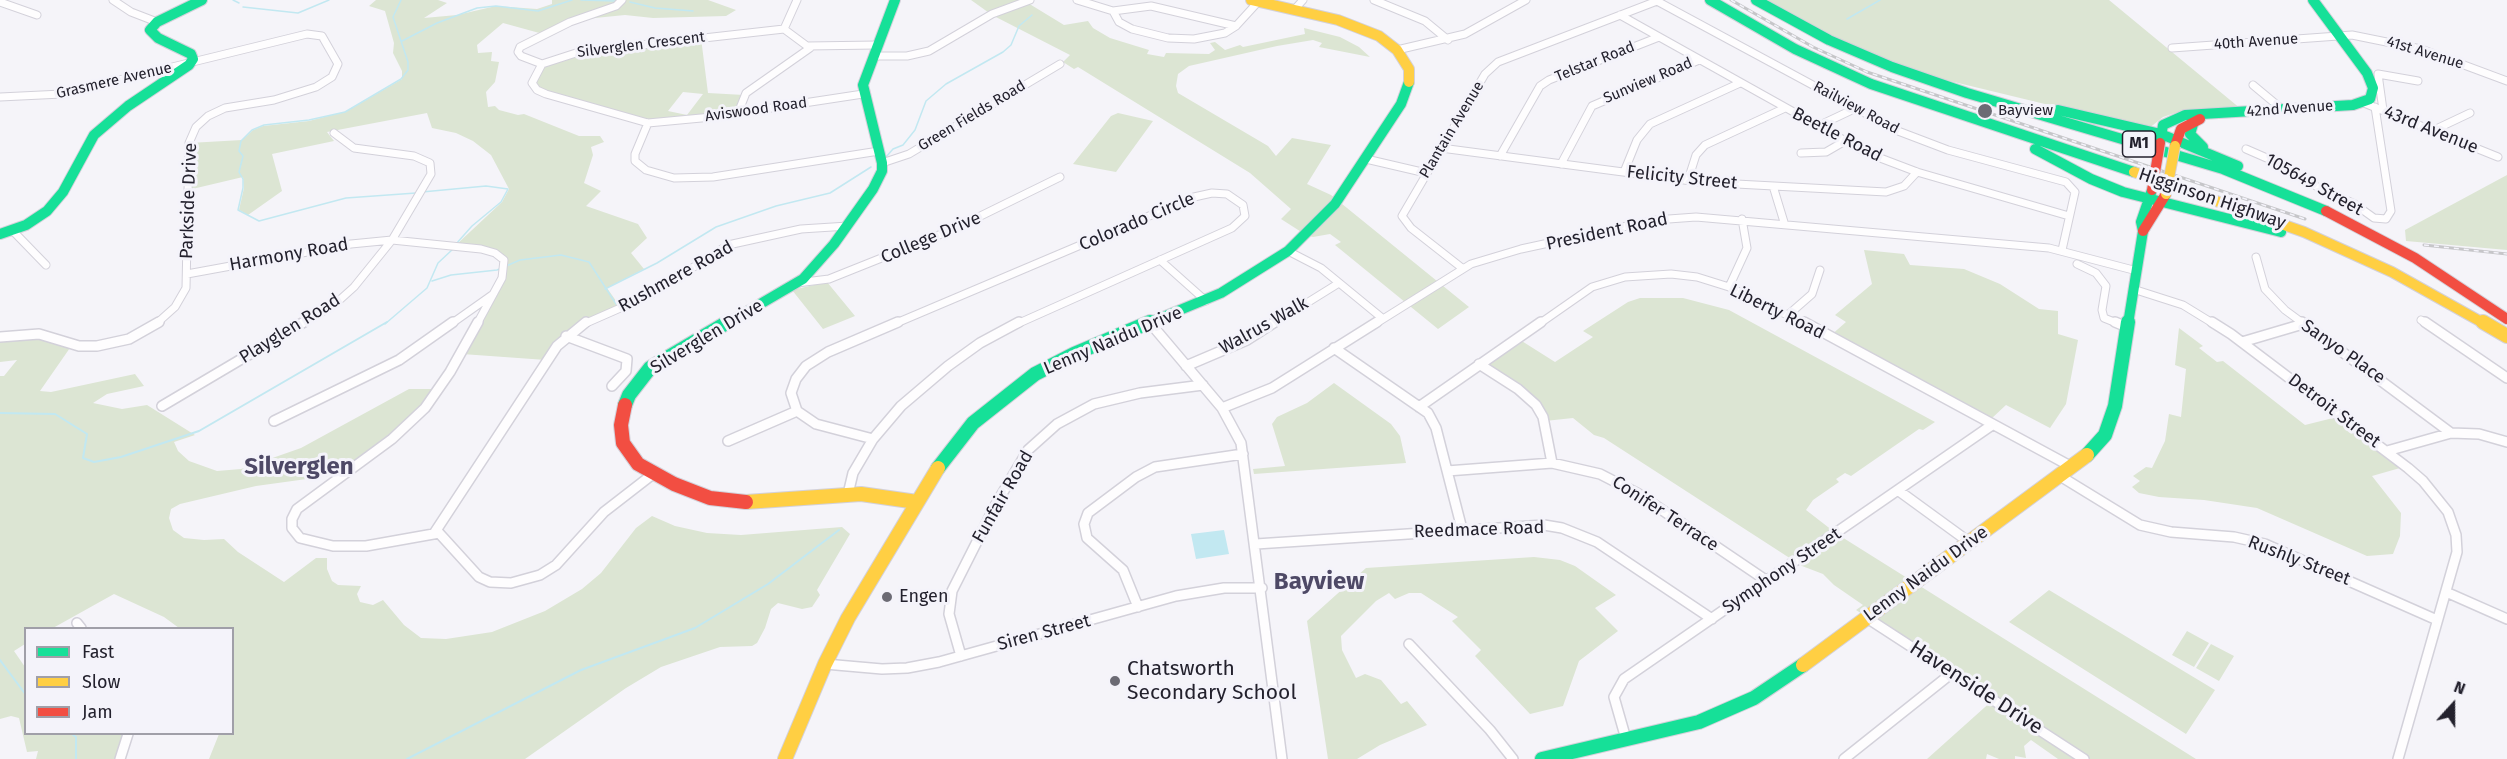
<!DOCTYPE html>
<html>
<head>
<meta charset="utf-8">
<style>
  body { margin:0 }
  #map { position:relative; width:2507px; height:759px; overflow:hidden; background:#f5f4f9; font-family:"Fira Sans",sans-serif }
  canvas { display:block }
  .legend { position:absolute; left:24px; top:627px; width:210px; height:108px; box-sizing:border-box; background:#f4f3fa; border:2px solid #a09fa8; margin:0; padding:8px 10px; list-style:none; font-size:18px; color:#23212d }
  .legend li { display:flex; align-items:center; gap:12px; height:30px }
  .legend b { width:30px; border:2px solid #a09fa8 }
  .north { position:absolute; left:2423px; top:675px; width:60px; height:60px; -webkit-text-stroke:4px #f4f3fa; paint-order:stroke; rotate:21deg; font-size:16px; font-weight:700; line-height:24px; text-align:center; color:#23212d }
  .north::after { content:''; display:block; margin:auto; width:21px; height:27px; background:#23212d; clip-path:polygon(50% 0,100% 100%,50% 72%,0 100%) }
</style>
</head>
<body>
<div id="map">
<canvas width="2507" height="759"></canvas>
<ul class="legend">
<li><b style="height:8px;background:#16e098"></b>Fast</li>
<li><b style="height:8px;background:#ffcf43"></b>Slow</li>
<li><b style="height:8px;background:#f24e42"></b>Jam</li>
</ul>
<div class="north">N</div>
</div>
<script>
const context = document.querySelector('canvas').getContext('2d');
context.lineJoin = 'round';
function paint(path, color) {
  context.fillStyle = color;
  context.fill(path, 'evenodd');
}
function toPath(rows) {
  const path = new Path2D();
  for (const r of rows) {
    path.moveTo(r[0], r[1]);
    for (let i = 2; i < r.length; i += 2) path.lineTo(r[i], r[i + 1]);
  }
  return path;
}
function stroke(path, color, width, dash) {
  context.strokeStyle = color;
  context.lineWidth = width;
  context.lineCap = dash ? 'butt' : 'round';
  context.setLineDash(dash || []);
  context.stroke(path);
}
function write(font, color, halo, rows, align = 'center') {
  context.font = font + ' "Fira Sans",sans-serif';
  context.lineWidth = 6;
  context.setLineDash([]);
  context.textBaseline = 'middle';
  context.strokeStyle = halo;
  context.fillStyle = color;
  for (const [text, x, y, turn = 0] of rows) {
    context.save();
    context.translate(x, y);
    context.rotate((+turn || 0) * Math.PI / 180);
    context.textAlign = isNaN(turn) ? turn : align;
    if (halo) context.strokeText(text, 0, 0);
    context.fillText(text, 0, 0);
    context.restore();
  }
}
paint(toPath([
  [376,0,438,0,447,3,424,18,457,15,496,6,537,9,552,4,552,0,708,0,736,10,726,16,653,18,625,15,575,20,543,34,503,23,477,45,478,53,492,52,491,61,499,62,495,82,486,92,488,107,495,106,499,110,518,115,524,114,579,136,600,136,604,142,591,147,593,155,584,183,601,191,586,206,638,224,647,238,631,253,644,269,607,288,621,308,593,319,546,360,462,354,502,278,505,260,456,245,502,202,509,189,491,155,473,141,456,133,432,128,427,113,327,132,334,141,272,154,282,191,248,215,239,210,244,188,243,177,188,190,189,143,242,140,253,130,263,126,309,121,347,111,402,79,402,71,393,53,394,43,385,11,369,6],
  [971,0,1023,0,1064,25,1088,21,1093,28,1110,38,1149,50,1147,54,1164,57,1166,53,1209,54,1215,50,1210,43,1215,42,1225,50,1240,45,1243,47,1305,34,1304,28,1340,37,1359,47,1370,57,1319,47,1322,43,1313,40,1277,46,1189,66,1178,74,1176,86,1178,93,1268,146,1276,156,1292,138,1331,145,1307,184,1331,195,1469,307,1438,329,1335,245,1341,242,1330,234,1313,237,1306,235,1281,219,1291,209,1250,173,1078,67,1074,69,1063,62,1070,55,992,15],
  [1761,0,2109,0,2241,109,2178,112,2163,117,2148,129,1950,81,1901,67,1839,42],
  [701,38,708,93,744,95,738,113,648,123,535,89,536,70,570,53],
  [683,92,703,94,687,115,668,111],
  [1118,113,1153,121,1116,172,1073,164,1111,116],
  [2507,175,2507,250,2406,241,2405,230],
  [1864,250,1904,254,1910,265,1964,269,2000,284,2039,309,2058,311,2058,334,2078,340,2066,404,2050,428,2006,405,1991,419,1829,337,1846,322,1835,315,1872,284],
  [827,282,855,316,823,329,792,290],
  [1640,298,1683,298,1729,310,1935,422,1923,430,1919,429,1851,476,1845,473,1836,479,1839,482,1813,500,1806,510,1837,534,2196,759,2058,759,2031,740,2024,746,2026,758,2015,756,2015,759,1999,759,1987,754,1986,759,1927,759,1994,699,1856,610,1863,605,1834,585,1823,574,1802,566,1604,438,1594,435,1573,418,1545,421,1536,405,1479,364,1517,338,1555,362,1593,337,1583,331,1628,302],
  [2179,328,2203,346,2199,348,2217,362,2223,361,2305,425,2341,416,2407,466,2372,476,2401,513,2400,536,2393,554,2367,556,2257,508,2204,500,2159,497,2139,493,2132,487,2140,481,2133,476,2146,467,2152,468,2165,441,2169,414,2181,417,2186,369,2175,365],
  [33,334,72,345,40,391,51,392,135,374,144,386,107,394,93,403,122,409,147,405,195,435,174,442,178,451,189,461,217,471,241,469,301,448,409,389,439,389,425,408,343,474,256,486,180,504,171,509,169,518,173,530,184,538,204,540,224,539,238,552,284,582,316,558,327,558,327,569,332,581,338,585,361,586,357,594,360,602,373,605,383,600,404,625,421,638,446,639,492,632,545,611,582,589,601,573,636,528,652,516,675,526,707,533,741,535,842,527,850,534,817,590,820,595,812,607,802,609,778,603,771,609,765,628,757,643,752,646,720,647,661,667,626,688,525,759,209,759,219,734,232,734,232,628,179,628,164,617,114,594,53,628,26,628,25,644,14,651,25,667,26,734,127,734,120,759,36,759,38,751,27,752,19,718,11,716,0,719,0,376,4,376,17,360,0,362,0,337],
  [1334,383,1391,424,1400,436,1406,463,1254,474,1253,469,1285,466,1272,424,1277,417,1307,403],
  [1534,557,1560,560,1575,566,1616,595,1595,608,1618,631,1579,661,1563,706,1530,714,1475,656,1481,650,1452,621,1458,617,1421,593,1409,593,1395,599,1389,593,1376,601,1341,636,1342,650,1356,678,1365,674,1381,680,1401,704,1407,701,1427,725,1380,745,1357,759,1328,759,1307,621,1366,568],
  [2049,590,2215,690,2186,734,2009,622],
  [2187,631,2209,643,2194,667,2172,655],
  [2211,644,2234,656,2219,681,2196,668]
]), '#dce5d3');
paint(toPath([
  [1224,530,1229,554,1196,559,1191,534]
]), '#c2e8f1');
stroke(toPath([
  [233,0,239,3],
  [401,0,393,17,408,62,408,70,401,79,345,112,309,120,264,125,252,130,241,141,239,151,243,156,239,172,243,179,243,188,238,210,259,221,346,198,416,193],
  [581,0,615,1],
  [630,2,655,8,693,11],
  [243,7,298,13,329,0],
  [1847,19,1880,0],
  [402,41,437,23,477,8,496,6,538,11,572,0],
  [886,157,893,149,903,145,915,130,926,101,946,84,1003,52,1011,45,1019,26,1032,15],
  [422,192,486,186,508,189,501,202,472,226,456,244],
  [432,281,451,275,497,270,520,260,561,255,589,262,616,304],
  [605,289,657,263,716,227,776,206,830,193,871,167],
  [385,324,427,288,438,263,453,249]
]), '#c2e8f1', 1.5);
stroke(toPath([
  [0,413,55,414,87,434,83,458,94,462,121,457,199,431,387,322],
  [0,660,26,695],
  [72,734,76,737,76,759],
  [407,759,581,670,695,628,768,584,839,530]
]), '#c2e8f1', 2);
const streetFar1 = toPath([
  [113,0,131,12,157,22],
  [797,0,784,29,807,46,877,45],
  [1077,0,1113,11,1119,22,1132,29,1168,38,1194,39,1225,33,1236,26,1258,2],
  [1374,0,1425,21,1448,40],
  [1655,0,1898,131,1948,150,2066,182,2075,192,2062,250],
  [0,2,37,15],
  [1294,10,1303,0],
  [1113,11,1151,6,1236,26],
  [1620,15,1867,153,1917,172,2069,216],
  [784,29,579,52,542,64,532,83,537,90,546,94,648,123,712,117,863,94],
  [2172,48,2352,35,2421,49,2507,81],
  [1397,50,1465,34,1526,0],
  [873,56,907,56,929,51,992,14,1030,0],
  [542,64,521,56,518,52,520,47,570,22,616,6,622,0],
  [2253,85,2283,110],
  [0,97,62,94,307,34,322,36,338,64,332,77,316,87,274,100,225,108,208,116,196,127,189,143,186,288,175,307,156,324],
  [2364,103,2498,157],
  [2383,110,2378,74,2418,81],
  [738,113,746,93,810,48],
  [648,123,635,154,635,161,646,170,674,178,713,177,879,151],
  [1818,126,1854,109],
  [2434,130,2470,113],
  [1441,148,1699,182,1886,192,1904,186,1917,172],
  [2246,149,2285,166,2319,188,2353,203,2374,218,2386,219,2391,211,2375,107],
  [1801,153,1826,152,1845,141],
  [1500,156,1540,86,1549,80,1659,37],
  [1366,159,1426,173],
  [882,163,909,154,1060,64],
  [1561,164,1592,106,1699,60],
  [1624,172,1637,140,1650,124,1740,83],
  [1688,180,1696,155,1705,145,1785,108],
  [1773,186,1784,222],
  [12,230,46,265],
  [1288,251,1321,268,1382,318],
  [2256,257,2265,289,2285,310,2304,324],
  [1160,260,1206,301],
  [2077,264,2096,273,2106,286,2102,310,2104,318,2119,324],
  [1462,268,1411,228,1402,216,1485,74,1498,62,1657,1],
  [187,274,351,244,392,240,481,249,495,253,504,260,502,278,477,324],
  [797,283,829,279,954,229,1060,177],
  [1729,287,1747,248,1742,219],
  [2133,289,2183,305,2214,324],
  [1788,315,1812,294,1820,270],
  [2421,320,2427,324],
  [302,324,334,305,354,287,392,240,431,174,430,163,414,156,354,148,334,133],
  [451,324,492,295],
  [584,324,650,295,728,245,801,229,848,226],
  [894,324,1194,197,1212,193,1227,194,1243,205,1245,216,1232,228,1017,324],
  [1273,324,1339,283],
  [1375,324,1471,264,1521,249,1655,220,1696,217,2049,248,2137,271],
  [1539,324,1592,287,1625,277,1671,274,1697,277,1729,287,1806,324]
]);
const street = toPath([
  [478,322,450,372,425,408,392,439,297,509,292,519,292,528,300,538,333,546,366,546,439,533,479,577,490,582,511,583,540,575,556,565,604,512,653,474],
  [1804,322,2072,467],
  [2115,322,2127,327],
  [2212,322,2231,334,2408,468,2423,481,2448,512,2456,535,2457,552,2398,759],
  [2302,322,2451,433],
  [2425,322,2507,378],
  [1151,324,1222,408,1241,443,1282,759],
  [566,336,627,359,626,371,612,386],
  [0,337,39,334,79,346,97,346,129,339,159,322],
  [2242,342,2303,324],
  [1334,348,1428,413,1436,428,1462,529],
  [1479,364,1518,389,1536,405,1543,417,1552,463],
  [1186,366,1247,340,1275,322],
  [162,406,304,322],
  [1419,407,1541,322],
  [1222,408,1272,388,1377,322],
  [274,421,399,360,453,322],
  [873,439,816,424,797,411,791,393,796,379,806,366,828,352,898,322],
  [873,439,901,406,948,366,980,343,1019,322],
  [728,441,797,411],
  [2387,451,2451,433,2479,434,2507,442],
  [1447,471,1552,463,1600,474,1637,493,1767,581],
  [2060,476,2140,525,2171,532,2234,537,2265,544,2437,620],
  [1899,491,1969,542],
  [848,494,853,473,873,439],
  [435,532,557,346,586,322],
  [1256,544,1544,525,1562,528,1597,542,1712,619],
  [2446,592,2507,619],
  [1138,607,1123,570,1087,538,1084,524,1088,513,1136,477,1155,467,1243,454],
  [1867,618,2084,759],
  [77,623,81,628],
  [1409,644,1490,730,1513,759],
  [961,656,949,614,952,591,996,504,1028,450,1057,424,1094,404,1140,393,1203,385],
  [825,664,882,669,907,668,939,662,1176,596,1224,588,1262,588],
  [1626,739,1614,697,1624,679,1992,425],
  [120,759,128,734],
  [1844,759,1952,673]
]);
const fastFar1 = toPath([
  [1710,0,1795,49,1871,84,2134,172],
  [1756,0,1829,40,1892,67,1967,93,2223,169,2326,211],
  [2058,110,2161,134,2238,166],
  [2194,121,2190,134,2203,147],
  [2160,143,2163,125,2185,115,2353,105,2370,99,2373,88,2367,73,2313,0],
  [2035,149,2091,179,2123,192,2281,232],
  [0,234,26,225,47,211,63,192,94,135,128,106,189,65,193,59,191,54,158,38,150,30,157,22,202,0],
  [726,324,803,279,834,244,873,189,882,171,882,163,863,85,895,0],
  [1146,324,1221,293,1288,251,1335,204,1401,104,1409,82],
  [2128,324,2143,231,2141,222,2152,190]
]);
const fast = toPath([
  [625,405,629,395,650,368,728,322],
  [2087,455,2105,435,2115,406,2128,322],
  [938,468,973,423,1035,374,1074,354,1150,322],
  [1542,759,1699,722,1754,698,1803,665]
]);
const slowFar1 = toPath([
  [1251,0,1338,20,1379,36,1397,50,1409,69,1409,82],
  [2134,172,2304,232,2392,272,2485,324]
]);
const slow = toPath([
  [2483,322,2507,336],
  [746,502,861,494,917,502],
  [1803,665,2087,455],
  [785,759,825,664,848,618,938,468]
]);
const jamFar1 = toPath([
  [2175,146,2181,129,2200,119],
  [2326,211,2415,258,2507,319],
  [2143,231,2166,194]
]);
const jam = toPath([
  [625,405,621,425,623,443,638,464,674,484,710,498,746,502]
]);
stroke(streetFar1, '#d3d1da', 9);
stroke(street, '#d3d1da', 12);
stroke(fastFar1, '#d3d1da', 12);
stroke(fast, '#d3d1da', 16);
stroke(slowFar1, '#d3d1da', 12);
stroke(slow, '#d3d1da', 16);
stroke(jamFar1, '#d3d1da', 12);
stroke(jam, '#d3d1da', 16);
stroke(streetFar1, '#fefdfe', 7);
stroke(street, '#fefdfe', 9);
stroke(fastFar1, '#16e098', 10);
stroke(fast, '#16e098', 14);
stroke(slowFar1, '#ffcf43', 10);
stroke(slow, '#ffcf43', 14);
stroke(jamFar1, '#f24e42', 10);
stroke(jam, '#f24e42', 14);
const rail = toPath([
  [1731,0,1813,47,1867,72,2305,219],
  [2424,245,2507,254]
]);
stroke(rail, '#c6c6c9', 3);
stroke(rail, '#f4f3fa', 1.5, [5]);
const slowBridge = toPath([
  [2166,194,2175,146]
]);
const jamBridge = toPath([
  [2152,190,2160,143]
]);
stroke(slowBridge, '#d3d1da', 12, []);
stroke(jamBridge, '#d3d1da', 12, []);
stroke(slowBridge, '#ffcf43', 10);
stroke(jamBridge, '#f24e42', 10);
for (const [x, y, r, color] of [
  [1985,111,8,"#6c6b74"],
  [887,597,6,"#6c6b74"],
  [1115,681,6,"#6c6b74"]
]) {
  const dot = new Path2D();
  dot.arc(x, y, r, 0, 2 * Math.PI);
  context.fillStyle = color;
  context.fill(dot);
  stroke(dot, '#f4f3fa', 2);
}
write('15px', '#23212d', '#f4f3fa', [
  ["40th Avenue",2256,42,-4],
  ["Silverglen Crescent",641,45,-7],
  ["41st Avenue",2425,53,17],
  ["Telstar Road",1595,62,-22],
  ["Grasmere Avenue",114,81,-13],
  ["Sunview Road",1648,81,-23],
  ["Railview Road",1856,108,28],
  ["42nd Avenue",2290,109,-4],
  ["Aviswood Road",756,110,-8],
  ["Green Fields Road",972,116,-31],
  ["Plantain Avenue",1452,130,-59]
]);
write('15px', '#23212d', '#f4f3fa', [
  ["Bayview",1998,111]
], 'left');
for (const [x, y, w] of [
  [2139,144,33]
]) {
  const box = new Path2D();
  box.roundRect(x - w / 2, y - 13, w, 26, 4.5);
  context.fillStyle = '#f4f3fa';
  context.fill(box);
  stroke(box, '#23212d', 1.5);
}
write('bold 16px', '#23212d', null, [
  ["M1",2139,144]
]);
write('18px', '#23212d', '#f4f3fa', [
  ["43rd Avenue",2431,130,22],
  ["Beetle Road",1837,135,27],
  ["Felicity Street",1682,178,6],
  ["105649 Street",2314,185,29],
  ["Higginson Highway",2212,199,19],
  ["Parkside Drive",189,201,-88],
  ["Colorado Circle",1137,222,-23],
  ["President Road",1607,232,-12],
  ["College Drive",931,238,-23],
  ["Harmony Road",289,255,-10],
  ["Rushmere Road",676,277,-29],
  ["Liberty Road",1777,312,26],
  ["Walrus Walk",1264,326,-29],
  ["Playglen Road",290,329,-32],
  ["Silverglen Drive",707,337,-31],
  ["Lenny Naidu Drive",1113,341,-23],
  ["Sanyo Place",2343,352,35],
  ["Detroit Street",2334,411,37],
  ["Funfair Road",1003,497,-60],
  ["Conifer Terrace",1665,514,33],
  ["Reedmace Road",1479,530,-2],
  ["Rushly Street",2299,561,21],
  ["Symphony Street",1782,571,-34],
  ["Lenny Naidu Drive",1926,574,-36],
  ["Siren Street",1044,633,-15]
]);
write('18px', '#23212d', '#f4f3fa', [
  ["Engen",899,597]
], 'left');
write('21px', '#23212d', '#f4f3fa', [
  ["Chatsworth",1127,669],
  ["Secondary School",1127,693]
], 'left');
write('21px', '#23212d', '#f4f3fa', [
  ["Havenside Drive",1976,688,33]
]);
write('bold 24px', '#4e4966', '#f4f3fa', [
  ["Silverglen",299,467],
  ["Bayview",1319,582]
]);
</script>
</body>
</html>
